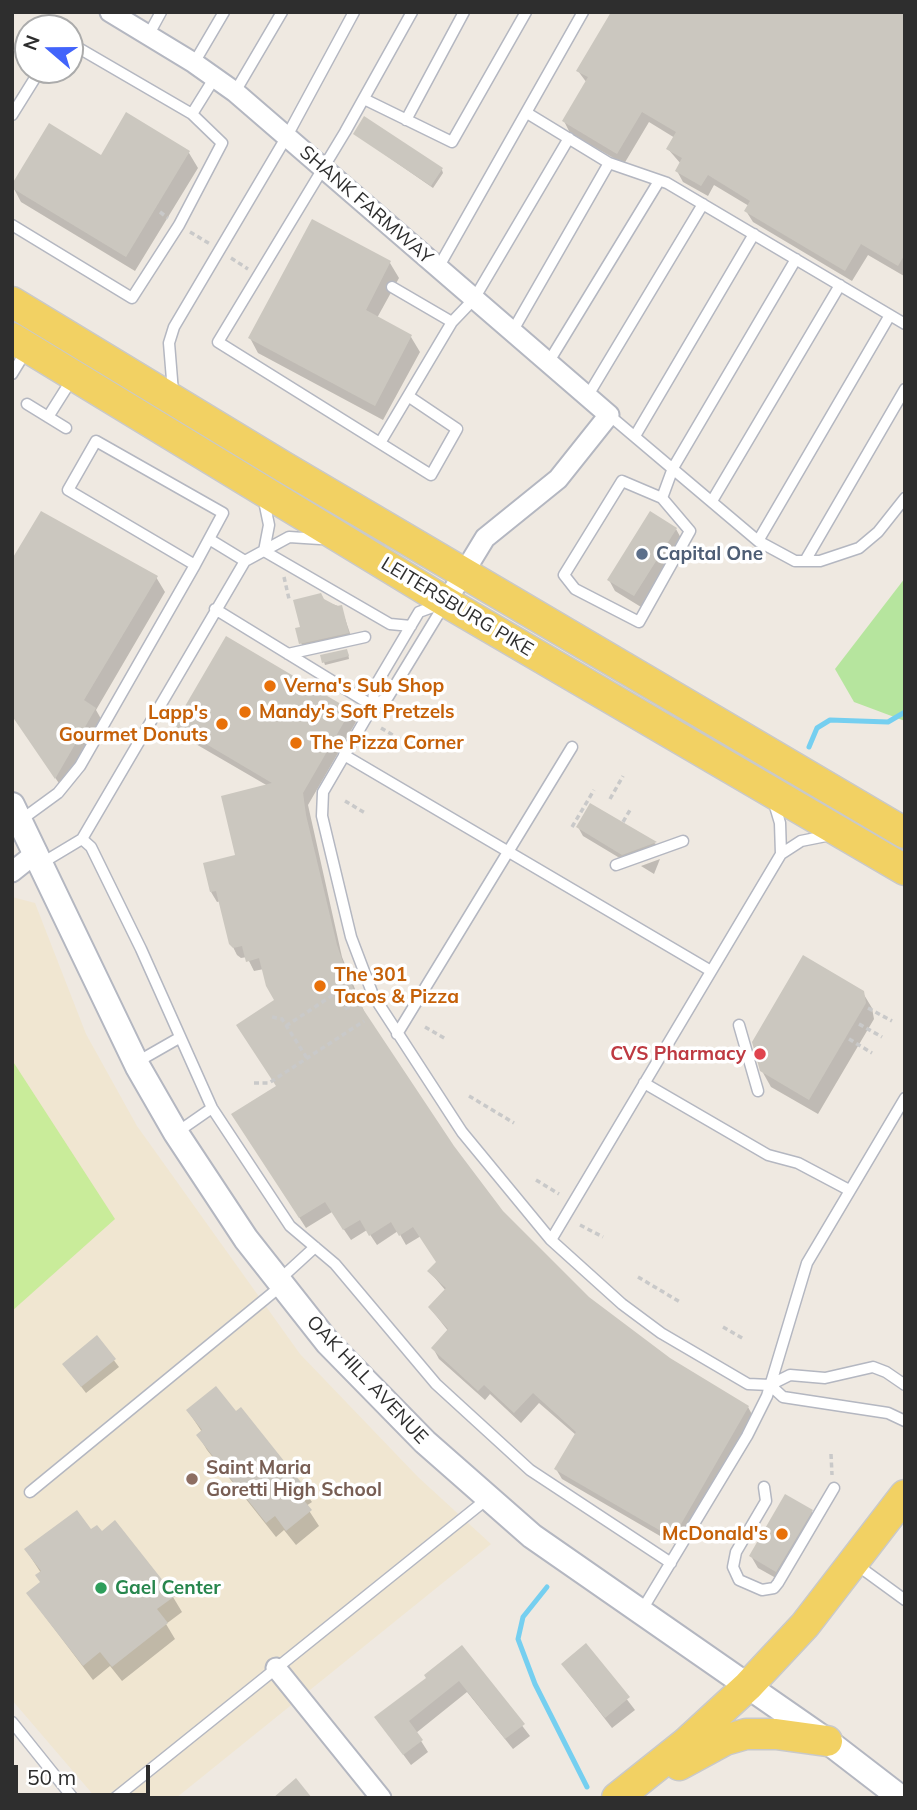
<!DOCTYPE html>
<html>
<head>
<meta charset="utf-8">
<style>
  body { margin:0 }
  #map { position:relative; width:917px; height:1810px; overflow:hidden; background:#efe9e1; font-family:Mulish,sans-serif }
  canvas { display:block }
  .frame { position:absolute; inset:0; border:14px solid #2e2e2e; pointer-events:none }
  .north { position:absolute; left:14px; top:14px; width:70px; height:70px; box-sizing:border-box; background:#fff; border:2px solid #ababab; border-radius:50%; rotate:290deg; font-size:19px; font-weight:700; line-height:28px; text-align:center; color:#2e2e2e }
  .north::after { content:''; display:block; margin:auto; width:24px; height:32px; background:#4264fb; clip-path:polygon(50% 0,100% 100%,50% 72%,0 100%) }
  .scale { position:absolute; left:14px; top:1765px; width:136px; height:32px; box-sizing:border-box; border:4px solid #2e2e2e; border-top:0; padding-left:9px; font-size:21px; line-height:24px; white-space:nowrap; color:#2e2e2e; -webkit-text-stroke:5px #fff; paint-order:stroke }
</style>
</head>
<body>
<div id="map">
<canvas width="917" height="1810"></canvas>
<div class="frame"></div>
<div class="north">N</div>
<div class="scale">50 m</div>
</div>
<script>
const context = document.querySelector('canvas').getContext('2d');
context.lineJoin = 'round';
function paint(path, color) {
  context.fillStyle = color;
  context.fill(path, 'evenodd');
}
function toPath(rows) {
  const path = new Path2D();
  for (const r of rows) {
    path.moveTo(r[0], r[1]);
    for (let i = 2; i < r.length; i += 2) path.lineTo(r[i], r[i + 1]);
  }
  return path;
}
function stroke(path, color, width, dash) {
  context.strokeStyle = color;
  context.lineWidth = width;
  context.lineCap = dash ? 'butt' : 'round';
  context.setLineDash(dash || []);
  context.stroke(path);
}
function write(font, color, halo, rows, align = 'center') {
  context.font = font + ' Mulish,sans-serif';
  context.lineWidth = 7;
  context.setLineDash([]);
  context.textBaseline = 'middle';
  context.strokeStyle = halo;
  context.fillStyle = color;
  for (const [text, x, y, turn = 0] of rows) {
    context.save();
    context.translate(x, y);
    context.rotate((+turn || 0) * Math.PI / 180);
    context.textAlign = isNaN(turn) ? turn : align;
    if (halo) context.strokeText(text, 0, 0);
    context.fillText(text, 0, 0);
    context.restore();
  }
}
paint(toPath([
  [12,897,35,903,86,1034,137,1126,300,1354,418,1477,491,1544,176,1798,96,1798,12,1700]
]), '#f0e6d1');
paint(toPath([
  [905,578,905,721,854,702,835,669]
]), '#b6e59e');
paint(toPath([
  [12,1060,115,1219,12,1311]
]), '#c9ec9a');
paint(toPath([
  [905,12,904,276,868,255,852,281,753,222,746,211,749,206,714,185,708,196,683,182,677,171,681,164,668,149,675,138,649,122,624,164,570,133,564,121,587,83,578,71],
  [355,134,442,170,443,173,433,188],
  [189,153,198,168,135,271,21,202,13,187,101,157],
  [312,221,390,263,399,278,377,318,411,337,420,352,383,420,258,353,250,338],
  [676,529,682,540,641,607,615,591,609,580],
  [156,577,165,592,96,710,104,724,65,792,12,715],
  [324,601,341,607,353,642,306,652,301,643,302,628],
  [348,653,349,659,325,665,324,662],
  [350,711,356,722,308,805,342,957,366,1016,452,1147,502,1212,588,1298,669,1359,748,1407,754,1418,679,1547,562,1479,556,1469,576,1435,539,1403,521,1423,490,1394,485,1400,439,1359,433,1348,449,1332,430,1308,446,1291,429,1271,437,1262,421,1236,406,1245,398,1231,377,1245,367,1230,351,1240,332,1212,306,1228,240,1125,277,1087,276,1001,264,969,254,971,247,957,241,958,237,955,231,943,221,901,217,902,211,892,237,857,268,786,182,736,176,725],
  [591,805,656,844,660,851,628,863,583,836,578,827],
  [660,859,654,874,641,866],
  [863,993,872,1008,874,1019,818,1114,771,1087,762,1071],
  [97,1338,119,1367,86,1393,69,1371],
  [241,1409,312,1502,306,1506,319,1526,296,1545,284,1530,276,1537,207,1450,198,1435,202,1432,188,1411,236,1413],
  [811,1511,818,1522,783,1582,758,1568,751,1556],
  [91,1532,102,1533,173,1597,182,1612,166,1624,175,1639,122,1681,110,1666,93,1680,28,1594,41,1583,41,1573,26,1550],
  [586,1646,635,1710,612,1728,563,1665],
  [462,1647,530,1736,513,1749,467,1692,416,1733,428,1752,411,1765,376,1718,428,1678]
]), '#0003');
stroke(toPath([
  [809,747,817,728,830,720,888,722,905,712],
  [547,1587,523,1617,518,1639,535,1684,587,1787]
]), '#75cff0', 5);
paint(toPath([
  [611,12,905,12,905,254,898,266,861,244,845,271,744,211,750,201,708,175,701,186,675,171,682,158,666,149,676,132,642,112,617,154,562,121,588,77,576,71],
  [126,112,190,151,126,257,12,188,12,184,49,123,101,155],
  [364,116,443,168,431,186,353,134],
  [312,219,391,261,366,310,412,335,375,406,248,338],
  [41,511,158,576,84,700,96,708,55,779,12,716,12,559],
  [650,511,677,528,634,596,607,580],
  [321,593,324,599,337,606,342,605,349,633,299,644,295,628,300,627,293,600],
  [226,636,351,710,303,793,306,815,337,945,348,977,363,1009,454,1146,503,1211,589,1297,670,1358,749,1406,673,1538,554,1469,576,1432,533,1393,514,1413,484,1385,478,1391,431,1348,448,1329,428,1307,446,1288,427,1271,436,1262,413,1227,399,1236,391,1222,369,1236,360,1220,343,1230,325,1202,299,1218,231,1114,276,1086,236,1025,274,1000,266,986,259,958,246,962,242,946,233,948,229,944,216,891,210,892,203,863,235,855,221,796,272,783,174,725],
  [347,649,349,656,322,663,320,655],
  [590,803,650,838,657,842,622,855,576,827],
  [803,955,864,991,866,1003,809,1100,760,1071,752,1042],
  [97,1335,116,1359,81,1387,62,1364],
  [216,1386,236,1411,241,1407,304,1486,297,1492,312,1510,286,1531,275,1516,266,1523,196,1435,202,1430,186,1410],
  [785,1494,813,1510,776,1572,749,1556],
  [77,1510,91,1529,97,1525,102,1531,115,1520,175,1596,157,1609,168,1623,112,1667,100,1652,83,1666,26,1593,40,1582,35,1575,41,1571,24,1549],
  [586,1643,630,1697,605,1718,561,1664],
  [462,1645,525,1724,505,1739,459,1681,409,1721,423,1740,403,1755,374,1717,426,1678,424,1675],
  [296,1778,312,1798,273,1798]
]), '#cbc7bf');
const service = toPath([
  [412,12,345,132,218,342,431,475,457,429,408,396,452,322,474,299,569,138],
  [149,34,161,12],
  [194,63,224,12],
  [235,92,282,12],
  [364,99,452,142,526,12],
  [527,113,609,163,667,183,905,324],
  [192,114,215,77],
  [12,115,40,70],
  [406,120,464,12],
  [12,225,132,298,179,225,222,143,192,114,70,43],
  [438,268,583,12],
  [392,287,452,322],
  [512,332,609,163],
  [548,363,659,181],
  [12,374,26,351],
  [173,392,169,343,174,327,287,136,354,12],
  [587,397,703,204],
  [27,404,66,428],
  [609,415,758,541,795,561,820,561,859,548,878,532,905,498],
  [48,417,72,379],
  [635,436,754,234],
  [380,443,408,396],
  [662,498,690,531,639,622,575,589,564,575,622,481,662,498,673,468,796,259],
  [712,501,840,285],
  [209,539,245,561],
  [758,541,890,315],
  [264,551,390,624,411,626],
  [264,551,269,525,264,501],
  [805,561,905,389],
  [438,605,419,612,374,688,373,706,323,792,322,816,351,937,373,995,462,1132,551,1240,622,1304,661,1333,748,1384,770,1385,790,1375,825,1378,873,1367,886,1372,905,1385],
  [215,609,373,706],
  [288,654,365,637],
  [373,706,388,697,444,605],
  [344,755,711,971],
  [774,803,780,823,781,854],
  [21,820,58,793,80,766,195,565,223,513,96,441,68,490,195,565],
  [82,839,91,847,141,949,212,1108,290,1226,335,1264,436,1384,530,1470,671,1563],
  [42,863,82,839,245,561,289,537,320,539],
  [616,865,683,841],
  [739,1025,758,1091],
  [397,1034,572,747],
  [137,1062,179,1038],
  [644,1083,768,1155,798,1163,849,1190],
  [176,1133,212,1108],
  [551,1240,781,854,801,841,831,835],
  [279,1280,315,1247],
  [770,1385,783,1397,888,1413,905,1421],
  [764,1487,766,1501,736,1552,733,1567,739,1580,762,1590,774,1588,778,1583,834,1488],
  [30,1492,281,1286],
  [857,1565,905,1600],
  [642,1610,747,1436,767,1396,807,1263,905,1098],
  [12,1722,73,1798],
  [115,1798,487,1499]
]);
const minor = toPath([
  [110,12,194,63,235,92,609,415,558,479,485,538,446,602],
  [12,872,37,852],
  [276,1668,381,1798]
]);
const tertiary = toPath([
  [12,805,138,1067,176,1133,246,1239,328,1343,425,1442,532,1536,827,1741,901,1798]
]);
const primary = toPath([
  [12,302,284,467,905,833],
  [12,338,446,602,905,870],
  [679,1765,725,1740,746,1734,776,1734,827,1741],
  [617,1798,686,1743,748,1686,805,1625,905,1495]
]);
stroke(service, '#b4b7c1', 13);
stroke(minor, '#b4b7c1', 23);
stroke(tertiary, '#b4b7c1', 28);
stroke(primary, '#c9c9c9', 33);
stroke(toPath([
  [160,212,168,218],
  [190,232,210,244],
  [231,258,248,269],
  [284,577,289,599],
  [381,728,408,744],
  [316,744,323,748],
  [610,799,623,776],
  [345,801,365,813],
  [623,822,630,810],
  [572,827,594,790],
  [389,969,411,982],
  [868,1008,892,1021],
  [345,1009,354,1003],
  [272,1017,282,1019,307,1058],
  [859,1024,882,1037],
  [286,1026,354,981],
  [425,1027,446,1039],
  [849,1039,872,1053],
  [254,1083,269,1083,364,1021],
  [469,1096,514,1123],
  [536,1180,559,1194],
  [580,1225,603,1237],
  [638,1277,680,1302],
  [723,1327,744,1339],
  [831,1454,832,1475]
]), '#c9c9c9', 3.5, [5, 3.5]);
stroke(service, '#fff', 10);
stroke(minor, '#fff', 19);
stroke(tertiary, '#fff', 24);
stroke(primary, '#f2d163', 30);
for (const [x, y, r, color] of [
  [642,554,7,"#5c6f8a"],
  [270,686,7,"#e8710a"],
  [245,712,7,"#e8710a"],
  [222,724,7,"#e8710a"],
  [296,743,7,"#e8710a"],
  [320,986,7,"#e8710a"],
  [760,1054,7,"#e0444e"],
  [192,1479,7,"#8d6e63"],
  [782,1534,7,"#e8710a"],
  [101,1588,7,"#2e9e5b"]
]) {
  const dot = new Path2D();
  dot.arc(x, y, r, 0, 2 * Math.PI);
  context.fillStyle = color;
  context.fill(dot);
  stroke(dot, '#fff', 2.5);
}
write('19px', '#2e2e2e', '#fff', [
  ["SHANK FARMWAY",366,205,41],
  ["LEITERSBURG PIKE",457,607,31],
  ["OAK HILL AVENUE",367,1380,47]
]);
write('bold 19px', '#4e5e75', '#fff', [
  ["Capital One",656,554]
], 'left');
write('bold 19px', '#c56008', '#fff', [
  ["Verna's Sub Shop",284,686],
  ["Mandy's Soft Pretzels",259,712],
  ["Lapp's",208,713,"right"],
  ["Gourmet Donuts",208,735,"right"],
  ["The Pizza Corner",310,743],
  ["The 301",334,975],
  ["Tacos & Pizza",334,997],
  ["McDonald's",768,1534,"right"]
], 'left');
write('bold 19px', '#be3a42', '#fff', [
  ["CVS Pharmacy",746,1054]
], 'right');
write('bold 19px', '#785e54', '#fff', [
  ["Saint Maria",206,1468],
  ["Goretti High School",206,1490]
], 'left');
write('bold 19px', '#27864d', '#fff', [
  ["Gael Center",115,1588]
], 'left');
</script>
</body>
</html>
